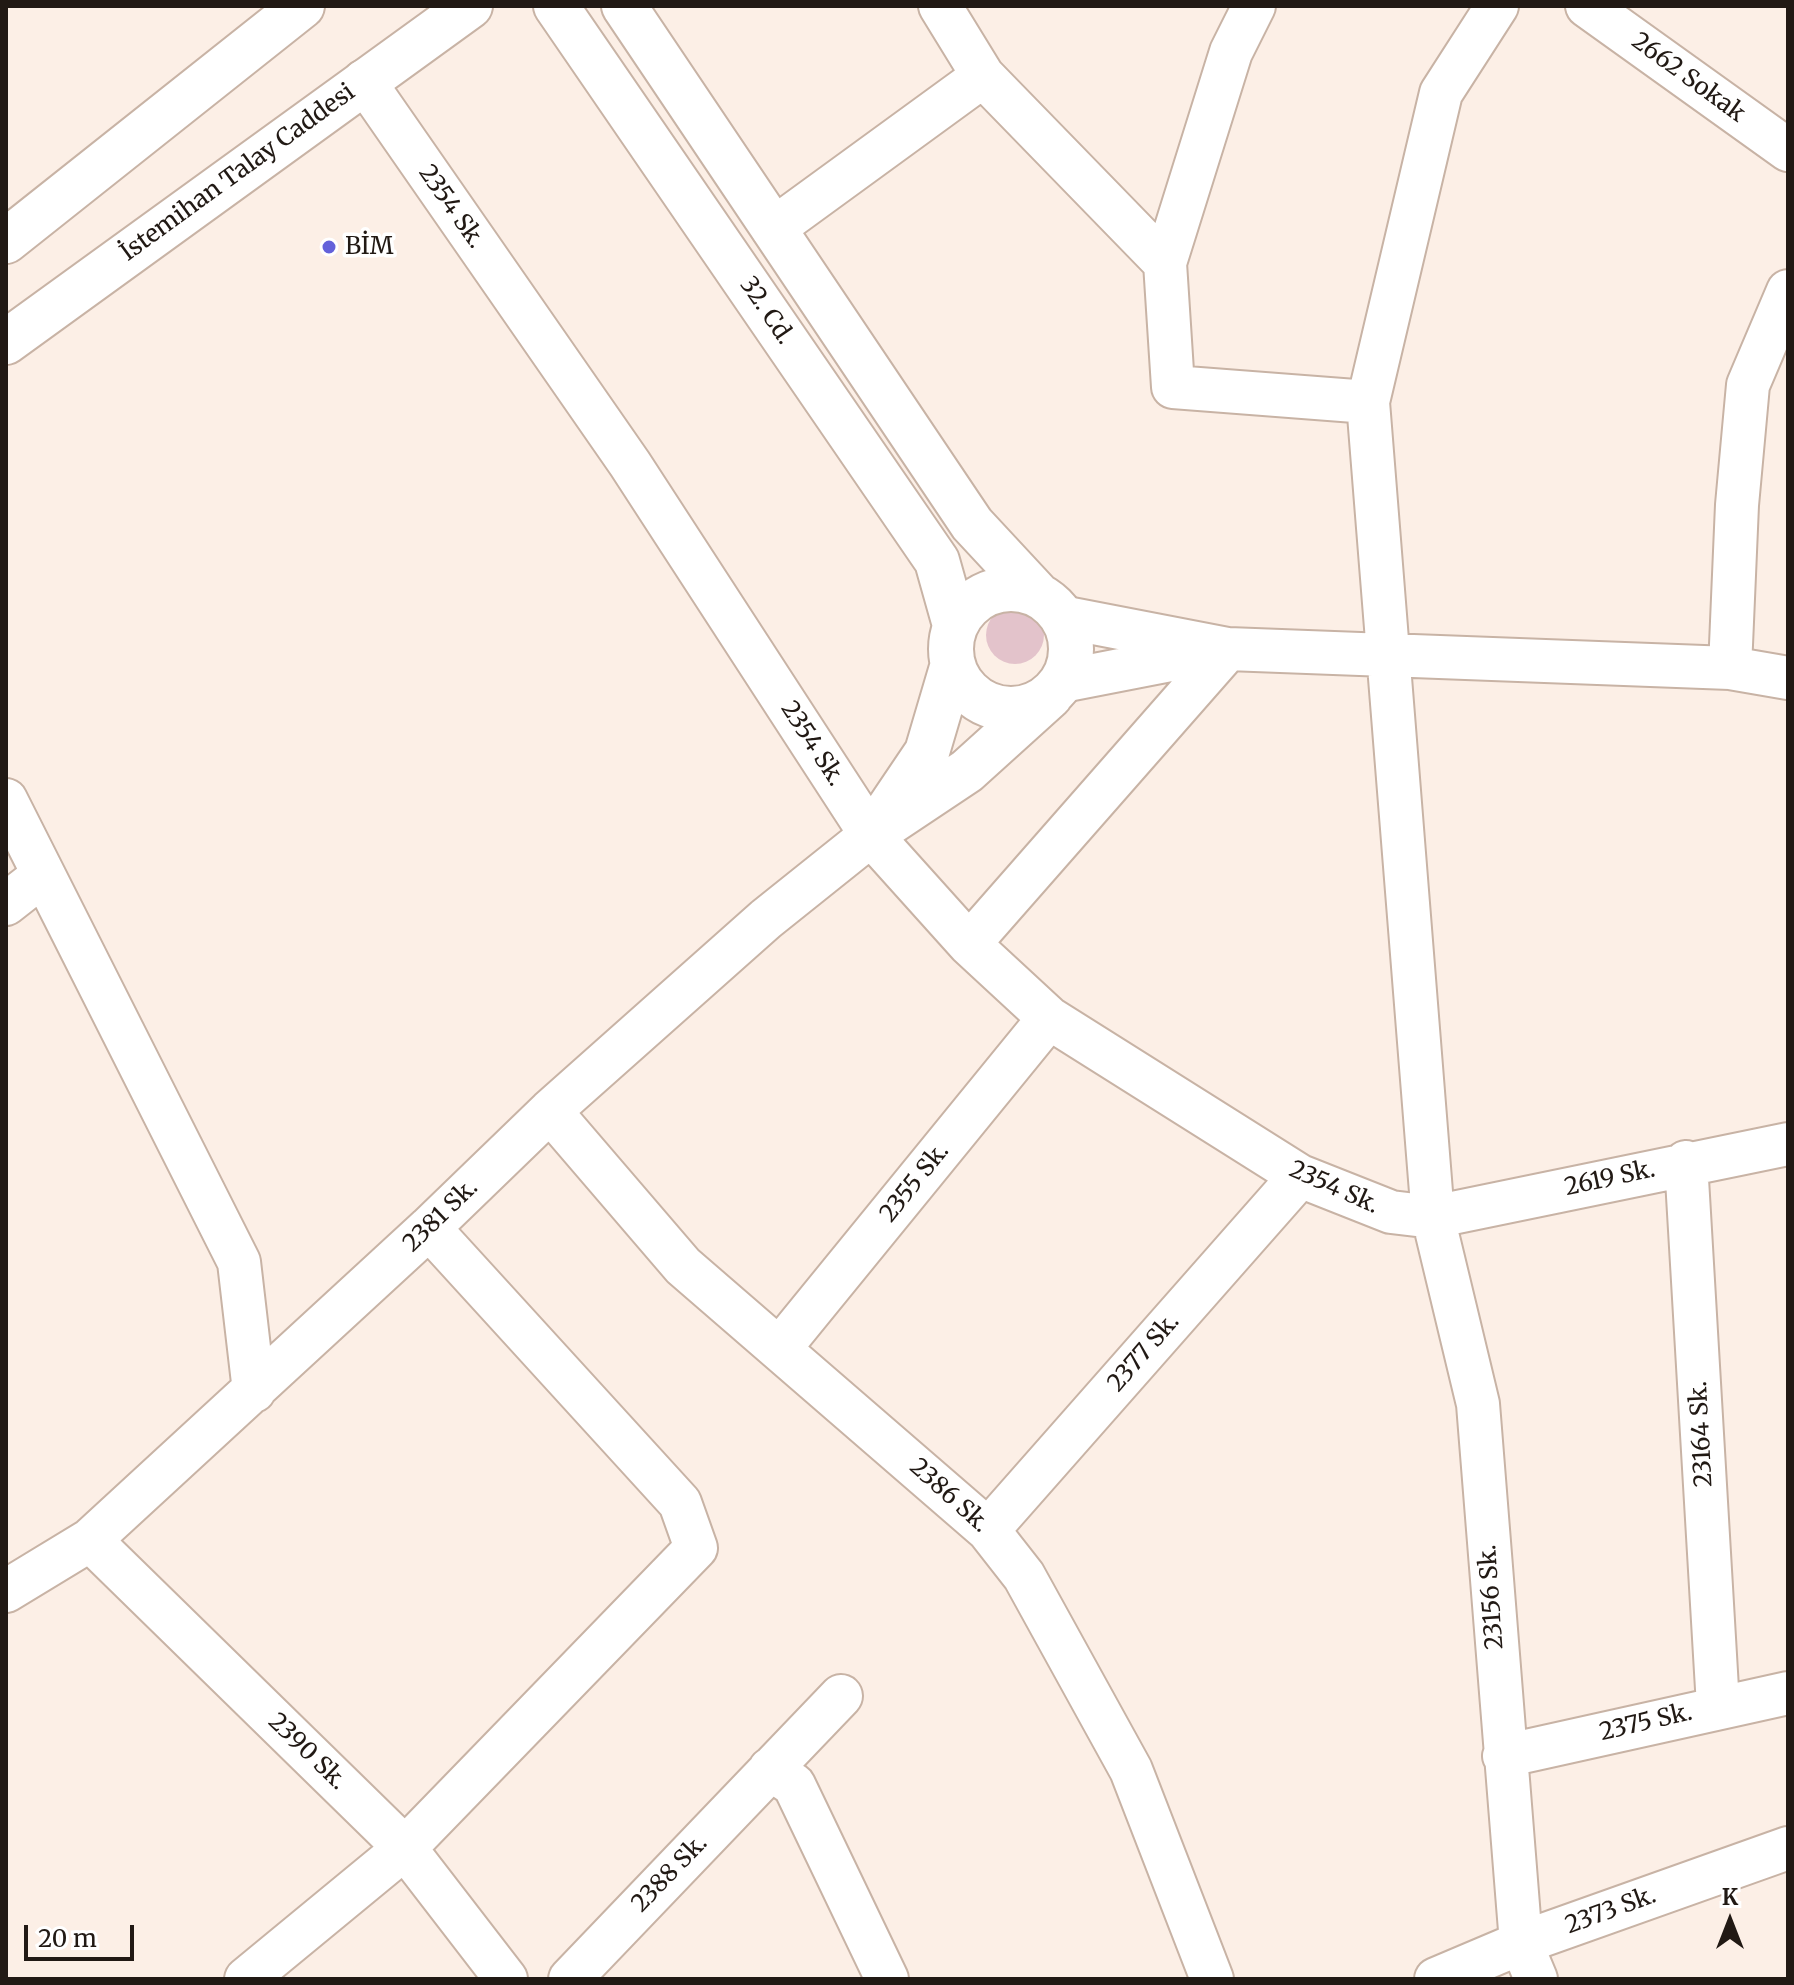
<!DOCTYPE html>
<html>
<head>
<meta charset="utf-8">
<style>
  body { margin:0 }
  #map { position:relative; width:1794px; height:1985px; overflow:hidden; background:#fcefe6; font-family:Merriweather,serif }
  canvas { display:block }
  .frame { position:absolute; inset:0; border:8px solid #211914; pointer-events:none }
  .north { position:absolute; left:1690px; top:1881px; width:80px; height:80px; -webkit-text-stroke:6px #fff; paint-order:stroke; rotate:0deg; font-size:22px; font-weight:700; line-height:32px; text-align:center; color:#211914 }
  .north::after { content:''; display:block; margin:auto; width:28px; height:36px; background:#211914; clip-path:polygon(50% 0,100% 100%,50% 72%,0 100%) }
  .scale { position:absolute; left:24px; top:1925px; width:110px; height:36px; box-sizing:border-box; border:4px solid #211914; border-top:0; padding-left:10px; font-size:24px; line-height:28px; white-space:nowrap; color:#211914; -webkit-text-stroke:6px #fff; paint-order:stroke }
</style>
</head>
<body>
<div id="map">
<canvas width="1794" height="1985"></canvas>
<div class="frame"></div>
<div class="north">K</div>
<div class="scale">20 m</div>
</div>
<script>
const context = document.querySelector('canvas').getContext('2d');
context.lineJoin = 'round';
function paint(path, color) {
  context.fillStyle = color;
  context.fill(path, 'evenodd');
}
function toPath(rows) {
  const path = new Path2D();
  for (const r of rows) {
    if (r.length === 3) {
      path.moveTo(r[0] + r[2], r[1]);
      path.arc(r[0], r[1], r[2], 0, 2 * Math.PI);
      continue;
    }
    path.moveTo(r[0], r[1]);
    for (let i = 2; i < r.length; i += 2) path.lineTo(r[i], r[i + 1]);
  }
  return path;
}
function stroke(path, color, width, dash) {
  context.strokeStyle = color;
  context.lineWidth = width;
  context.lineCap = dash ? 'butt' : 'round';
  context.setLineDash(dash || []);
  context.stroke(path);
}
function write(font, color, halo, rows, align = 'center') {
  context.font = font + ' Merriweather,serif';
  context.lineWidth = 7;
  context.setLineDash([]);
  context.textBaseline = 'middle';
  context.strokeStyle = halo;
  context.fillStyle = color;
  for (const [text, x, y, turn = 0] of rows) {
    context.save();
    context.translate(x, y);
    context.rotate((+turn || 0) * Math.PI / 180);
    context.textAlign = isNaN(turn) ? turn : align;
    if (halo) context.strokeText(text, 0, 0);
    context.fillText(text, 0, 0);
    context.restore();
  }
}
paint(toPath([
  [1015,635,29]
]), '#e3c3cb');
const minor = toPath([
  [940,6,983,76,1165,263],
  [1254,6,1231,52,1165,263,1173,387,1368,402],
  [1497,6,1441,93,1368,402,1433,1217,1478,1404,1521,1943,1536,1979],
  [1587,6,1788,150],
  [364,81,630,464,871,835,969,944,1049,1018,1300,1176,1391,1212,1433,1217,1788,1144],
  [773,229,983,76],
  [1062,617,1228,649,1730,668,1788,678],
  [1730,668,1737,505,1748,385,1788,291],
  [1063,681,1207,653],
  [6,800,239,1262,254,1391],
  [6,904,43,875],
  [969,944,1228,649],
  [550,1111,683,1266,988,1530,1024,1576,1131,1770,1212,1979],
  [1686,1162,1718,1706],
  [780,1348,1049,1018],
  [988,1530,1300,1176],
  [90,1540,405,1848,506,1979],
  [6,1591,90,1540,429,1228,550,1111,766,919,871,835],
  [1504,1756,1788,1693],
  [770,1769,794,1785,887,1979],
  [246,1979,405,1848,696,1548,680,1503,429,1228],
  [570,1979,841,1696],
  [1436,1979,1521,1943,1788,1848]
]);
const tertiary = toPath([
  [556,6,937,561,955,625],
  [624,6,972,524,1038,595],
  [1011,649,60],
  [953,664,927,752,871,835,967,771,1050,696]
]);
const secondary = toPath([
  [6,241,302,6],
  [6,342,470,6]
]);
stroke(minor, '#c8b3a5', 46);
stroke(tertiary, '#c8b3a5', 48);
stroke(secondary, '#c8b3a5', 48);
stroke(minor, '#fff', 42);
stroke(tertiary, '#fff', 44);
stroke(secondary, '#fff', 44);
for (const [x, y, r, color] of [
  [329,247,8,"#6361da"]
]) {
  const dot = new Path2D();
  dot.arc(x, y, r, 0, 2 * Math.PI);
  context.fillStyle = color;
  context.fill(dot);
  stroke(dot, '#fff', 3);
}
write('24px', '#211914', '#fff', [
  ["2662 Sokak",1688,78,36],
  ["İstemihan Talay Caddesi",238,173,-36],
  ["2354 Sk.",451,207,55],
  ["32. Cd.",766,311,56],
  ["2354 Sk.",812,744,57],
  ["2619 Sk.",1610,1179,-12],
  ["2355 Sk.",915,1183,-51],
  ["2354 Sk.",1334,1188,24],
  ["2381 Sk.",441,1216,-44],
  ["2377 Sk.",1144,1353,-49],
  ["23164 Sk.",1702,1434,-93],
  ["2386 Sk.",949,1496,42],
  ["23156 Sk.",1492,1597,-94],
  ["2375 Sk.",1646,1723,-13],
  ["2390 Sk.",307,1752,44],
  ["2388 Sk.",670,1874,-46],
  ["2373 Sk.",1611,1911,-20]
]);
write('24px', '#211914', '#fff', [
  ["BİM",345,247]
], 'left');
</script>
</body>
</html>
